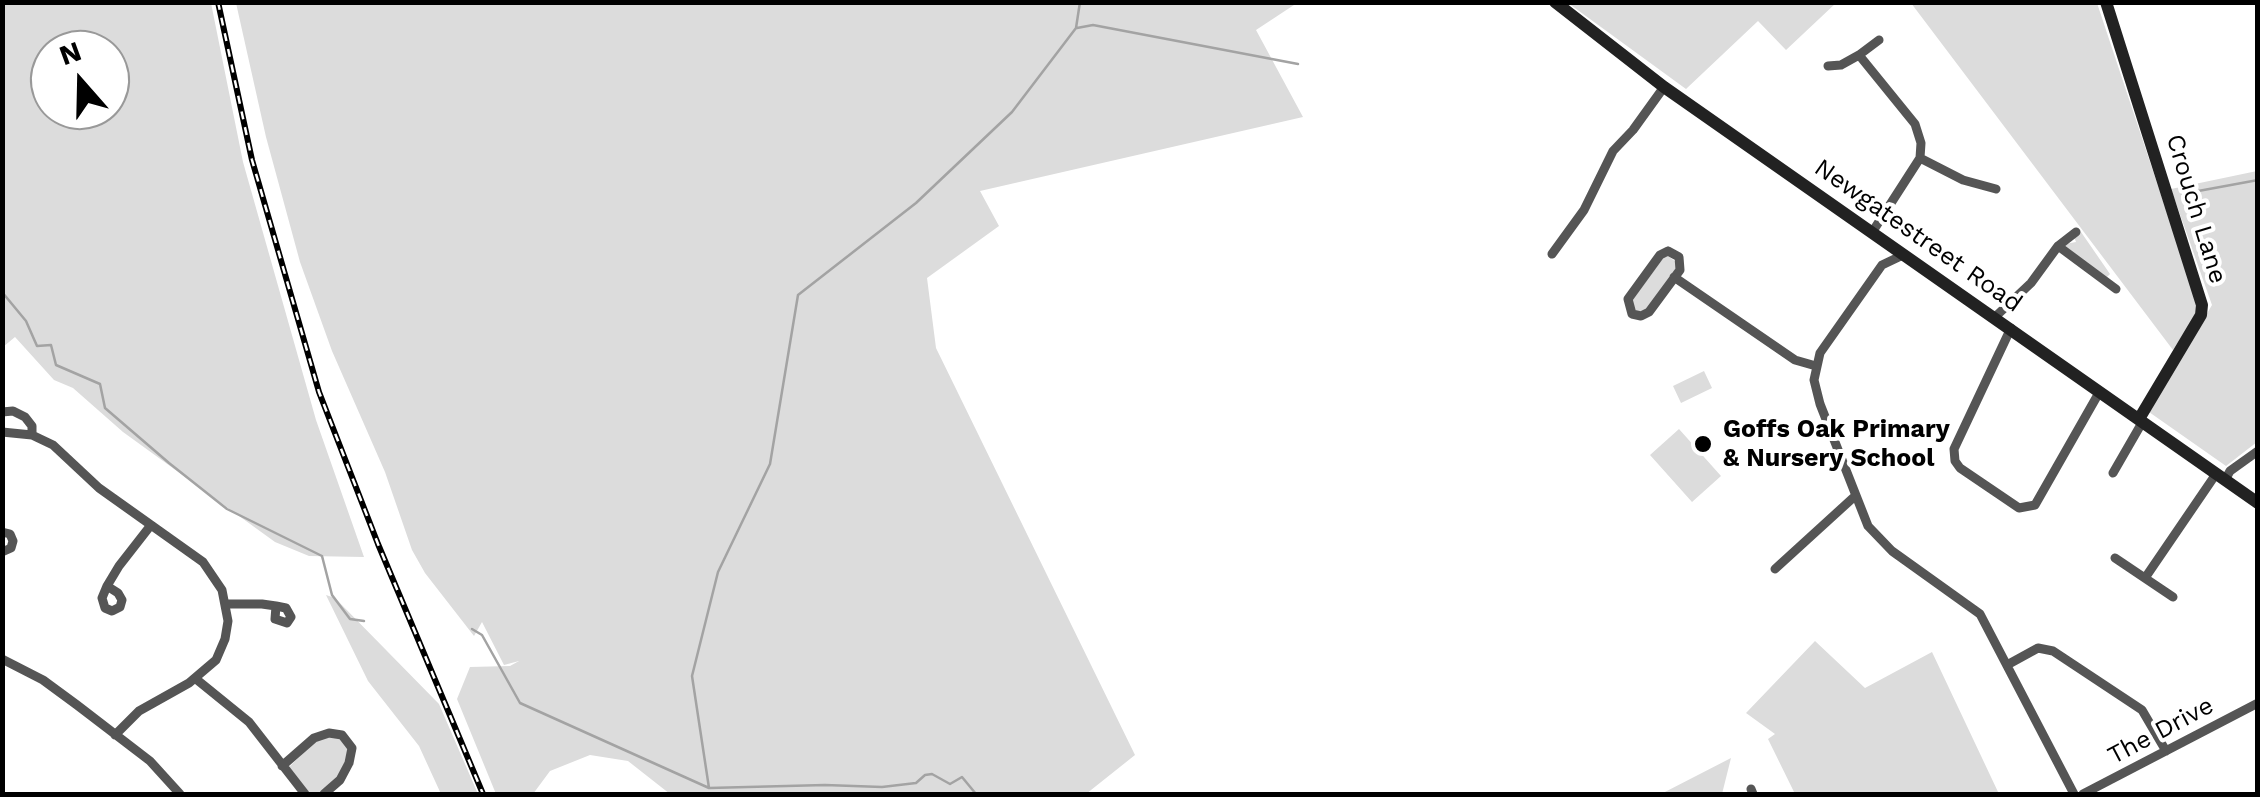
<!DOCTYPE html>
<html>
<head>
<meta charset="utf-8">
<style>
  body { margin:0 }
  #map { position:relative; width:2260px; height:797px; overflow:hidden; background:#fff; font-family:"Work Sans",sans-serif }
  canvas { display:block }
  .frame { position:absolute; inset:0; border:5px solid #000; pointer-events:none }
  .north { position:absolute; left:30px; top:30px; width:100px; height:100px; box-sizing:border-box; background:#fff; border:2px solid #999; border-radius:50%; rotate:340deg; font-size:28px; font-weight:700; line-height:40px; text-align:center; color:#000 }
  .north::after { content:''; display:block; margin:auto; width:35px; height:45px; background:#000; clip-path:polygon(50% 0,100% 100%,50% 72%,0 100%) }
</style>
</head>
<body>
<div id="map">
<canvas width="2260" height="797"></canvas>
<div class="frame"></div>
<div class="north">N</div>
</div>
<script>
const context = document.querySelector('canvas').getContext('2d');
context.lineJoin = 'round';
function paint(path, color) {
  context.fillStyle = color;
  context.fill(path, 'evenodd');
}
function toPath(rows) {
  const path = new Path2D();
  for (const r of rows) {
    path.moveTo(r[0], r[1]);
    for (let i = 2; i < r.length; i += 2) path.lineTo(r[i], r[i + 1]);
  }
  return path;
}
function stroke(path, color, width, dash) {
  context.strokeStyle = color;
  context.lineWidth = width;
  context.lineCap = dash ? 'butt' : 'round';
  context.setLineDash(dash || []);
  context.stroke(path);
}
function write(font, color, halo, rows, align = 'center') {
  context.font = font + ' "Work Sans",sans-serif';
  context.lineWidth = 8;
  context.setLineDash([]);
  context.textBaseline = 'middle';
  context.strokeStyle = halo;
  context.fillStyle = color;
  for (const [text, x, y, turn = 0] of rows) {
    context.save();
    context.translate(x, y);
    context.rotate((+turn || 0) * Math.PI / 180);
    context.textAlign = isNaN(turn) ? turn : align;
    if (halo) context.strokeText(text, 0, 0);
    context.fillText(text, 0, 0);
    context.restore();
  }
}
paint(toPath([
  [3,2,211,3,243,162,316,420,364,557,309,556,275,542,123,432,73,388,54,380,15,337,3,347],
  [50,50,110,50,110,110,50,110],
  [236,3,1297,3,1256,30,1303,117,980,191,999,226,927,278,936,348,1135,755,1086,794,670,794,628,761,590,755,550,771,533,794,496,794,457,699,470,667,510,666,519,661,504,665,482,622,474,636,425,573,412,550,385,472,332,351,300,262,266,137],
  [1568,3,1836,3,1786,50,1758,21,1686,89],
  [1911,3,2097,3,2199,309,2173,350],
  [2257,171,2257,442,2226,466,2149,412,2212,305,2171,189],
  [2081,232,2110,274,2107,277,2065,249,2065,244,2076,242,2074,237],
  [1668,256,1676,262,1676,269,1646,310,1640,313,1633,310,1631,302,1664,257],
  [1704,371,1712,388,1681,403,1673,386],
  [1679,429,1721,476,1692,502,1650,455],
  [326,595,335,598,439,704,478,794,441,794,419,746,368,681],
  [1815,641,1865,688,1932,652,1999,794,1795,794,1768,739,1775,734,1746,713],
  [329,736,341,738,349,750,343,772,322,792,307,794,289,767,316,741],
  [1731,758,1722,794,1661,794]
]), '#dcdcdc');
stroke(toPath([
  [1077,28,1093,25,1298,64],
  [2182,194,2258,180],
  [2,292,26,321,37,346,51,345,56,365,100,384,105,408,169,463,227,509,322,556,332,595,350,619,364,621],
  [472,629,482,635,520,703,709,788],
  [976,794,962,777,950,784,932,774,925,775,916,783,882,787,825,785,709,788,692,676,718,572,770,464,798,295,916,203,1012,112,1076,28,1080,2]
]), '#a3a3a3', 2.5);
stroke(toPath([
  [1879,40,1859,55,1915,124,1921,143,1920,158,1963,180,1996,189],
  [1828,66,1841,65,1859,55],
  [1873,231,1920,158],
  [2058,246,2116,289],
  [1668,251,1679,257,1680,270,1649,312,1641,316,1632,314,1628,299,1660,255,1668,251],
  [1552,254,1584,210,1613,151,1633,130,1664,87],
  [1903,255,1882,265,1820,353,1814,380,1820,404,1868,526,1892,551,1980,614,2074,794],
  [1674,277,1795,360,1816,366],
  [1995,317,2031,283,2058,246,2076,232],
  [2011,328,1954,449,1955,461,1960,468,2019,508,2035,505,2100,391],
  [2,412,13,411,25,417,32,426,32,435],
  [2,432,32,435,53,445,99,488,203,562,222,590,228,621,225,639,216,660,189,683,139,711,115,735],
  [2113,473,2143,421],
  [2225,480,2230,471,2258,451],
  [2,532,10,534,13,541,11,548,2,552],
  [2115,558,2173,597],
  [1775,569,1854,497],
  [2145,578,2216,474],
  [107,586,118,593,122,600,120,607,112,611,105,608,102,598,107,586,119,566,151,525],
  [227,604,262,604,276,606,286,608,291,617,287,623,275,619,276,606],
  [2,659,43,680,77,705,150,761,180,794],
  [2007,665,2038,648,2053,651,2142,710,2166,751],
  [196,679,249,722,305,794],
  [282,766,314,738,329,733,342,735,352,748,349,763,340,780,324,794],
  [1751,789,1753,794],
  [2083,794,2258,703]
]), '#555', 9);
stroke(toPath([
  [1555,2,1664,87,2258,503],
  [2106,2,2202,305,2201,315,2139,419]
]), '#222', 12);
const rail = toPath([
  [218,2,252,160,319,392,378,544,483,794]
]);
stroke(rail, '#000', 6);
stroke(rail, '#fff', 2.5, [8]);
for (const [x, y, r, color] of [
  [1703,444,10,"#000"]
]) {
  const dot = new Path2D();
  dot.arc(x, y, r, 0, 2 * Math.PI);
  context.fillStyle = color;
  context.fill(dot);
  stroke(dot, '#fff', 4);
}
write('25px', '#000', '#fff', [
  ["Crouch Lane",2196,209,73],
  ["Newgatestreet Road",1918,236,35],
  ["The Drive",2161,731,-28]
]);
write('bold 25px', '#000', '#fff', [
  ["Goffs Oak Primary",1723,430],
  ["& Nursery School",1723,459]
], 'left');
</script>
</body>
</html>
